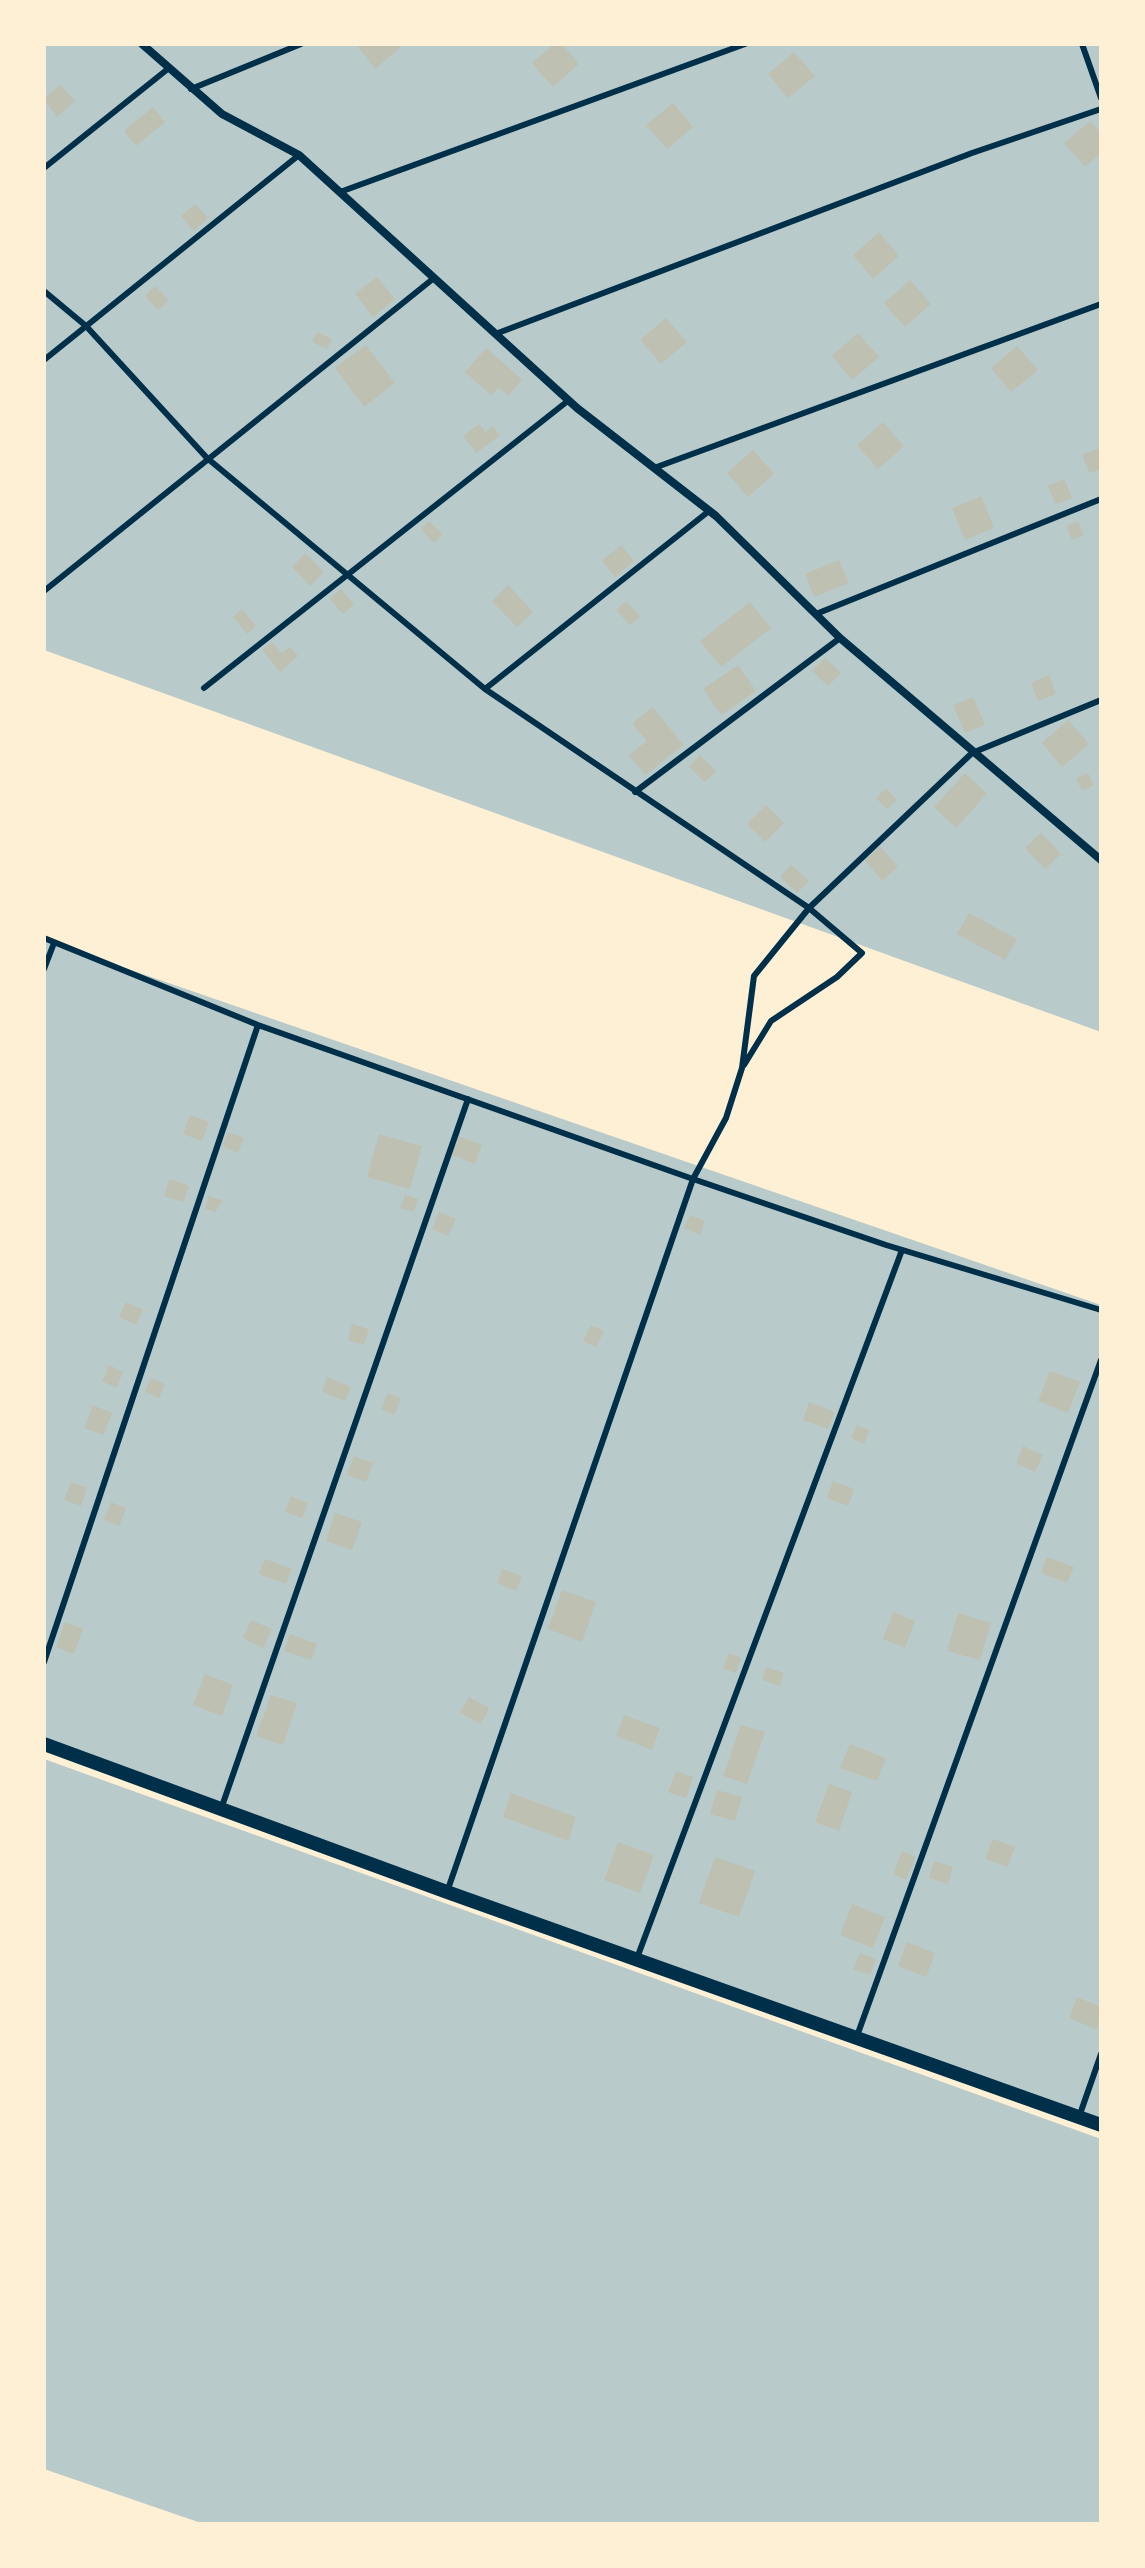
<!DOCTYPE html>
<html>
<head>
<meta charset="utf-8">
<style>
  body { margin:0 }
  #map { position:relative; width:1145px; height:2568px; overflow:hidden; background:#fdf0d5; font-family:"Alegreya Sans",sans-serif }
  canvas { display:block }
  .frame { position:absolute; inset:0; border:46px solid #fdf0d5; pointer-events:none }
</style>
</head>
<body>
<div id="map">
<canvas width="1145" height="2568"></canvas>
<div class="frame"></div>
</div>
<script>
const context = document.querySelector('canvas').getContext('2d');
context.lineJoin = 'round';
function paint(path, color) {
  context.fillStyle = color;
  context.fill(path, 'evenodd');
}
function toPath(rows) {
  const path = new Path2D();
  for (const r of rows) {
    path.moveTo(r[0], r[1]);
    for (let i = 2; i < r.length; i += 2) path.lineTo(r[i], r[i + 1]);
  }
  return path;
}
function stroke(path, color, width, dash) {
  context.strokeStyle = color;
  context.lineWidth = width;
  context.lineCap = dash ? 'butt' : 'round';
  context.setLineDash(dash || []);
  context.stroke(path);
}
paint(toPath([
  [44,44,1101,44,1101,1032,44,650],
  [44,940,1101,1305,1101,2125,44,1744],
  [44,1759,1101,2139,1101,2524,204,2524,44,2469]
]), '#b9caca');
paint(toPath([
  [356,44,399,44,401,47,375,69],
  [554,44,562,44,579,64,553,87,532,63],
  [794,52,815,76,788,98,768,74],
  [60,85,75,101,57,117,44,99],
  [673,103,693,127,667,149,646,125],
  [153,107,165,122,136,146,124,131],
  [1090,121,1101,133,1101,153,1085,167,1064,143],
  [195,204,208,218,194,231,181,216],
  [879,232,899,256,873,279,853,255],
  [377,277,395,299,373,317,355,294],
  [910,280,931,304,905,327,884,303],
  [155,286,169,300,158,310,145,296],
  [666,318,687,342,661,364,640,340],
  [317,332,332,339,327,349,312,342],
  [858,333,879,357,852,380,832,356],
  [366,345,395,383,364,407,335,368],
  [1017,346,1038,370,1011,392,991,368],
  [486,348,522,380,508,396,498,388,491,395,465,372],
  [883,422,904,446,878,469,857,445],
  [479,424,485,432,493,426,500,435,476,453,463,436],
  [1101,448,1101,469,1089,473,1082,454],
  [753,450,774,474,748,497,727,473],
  [1064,479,1072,498,1056,504,1048,486],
  [981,496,994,528,965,540,952,508],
  [429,521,443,535,434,543,421,529],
  [1078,521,1084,535,1072,540,1066,526],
  [621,545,634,561,615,577,602,561],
  [305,553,324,572,310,586,292,567],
  [839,560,849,583,814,597,805,574],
  [508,585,533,612,517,627,492,601],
  [341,589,354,605,343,614,330,599],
  [626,601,640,616,630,625,616,610],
  [750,602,771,628,721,667,700,641],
  [242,609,256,626,247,634,233,617],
  [272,642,282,653,290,647,298,656,280,672,262,650],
  [825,658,841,673,828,686,812,671],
  [738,665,756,691,721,715,703,689],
  [1049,675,1056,694,1038,701,1031,683],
  [973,697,985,725,965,733,953,705],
  [653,707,683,745,645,775,629,755,647,741,632,723],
  [1068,720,1089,744,1062,767,1042,743],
  [700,755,716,771,705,782,689,767],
  [965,773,987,794,956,828,934,807],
  [1088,773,1094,785,1082,791,1076,778],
  [886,788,897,800,887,809,876,798],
  [766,805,784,823,765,842,747,824],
  [1041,833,1061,854,1045,869,1025,848],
  [880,846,898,867,882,881,865,860],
  [791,865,809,881,797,893,780,877],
  [969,913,1017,939,1005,960,957,934],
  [190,1115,209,1122,202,1141,183,1134],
  [228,1132,244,1138,238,1153,222,1146],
  [379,1134,422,1146,410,1189,367,1177],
  [459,1136,482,1145,475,1164,452,1155],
  [170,1179,189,1186,183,1202,164,1196],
  [405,1195,418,1199,414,1212,400,1208],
  [208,1196,223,1200,215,1212,205,1209],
  [439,1212,456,1219,448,1236,432,1229],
  [690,1215,705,1221,700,1235,684,1228],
  [126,1302,143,1310,136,1325,119,1317],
  [352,1324,369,1329,364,1345,348,1340],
  [591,1325,604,1331,596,1347,583,1341],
  [109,1365,123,1372,116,1388,102,1381],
  [1050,1371,1080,1382,1068,1413,1038,1401],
  [327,1377,351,1387,345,1401,322,1392],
  [151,1378,165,1384,159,1398,145,1392],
  [388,1393,401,1399,394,1415,381,1409],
  [809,1402,835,1412,828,1429,803,1420],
  [93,1405,112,1413,103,1435,84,1428],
  [857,1425,870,1430,864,1444,851,1438],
  [1023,1446,1043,1455,1035,1472,1016,1463],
  [354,1456,373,1463,366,1482,347,1475],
  [833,1481,854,1489,848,1506,827,1498],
  [71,1482,87,1488,81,1506,64,1500],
  [291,1496,308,1503,302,1518,285,1512],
  [111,1502,126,1508,119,1526,104,1520],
  [335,1513,362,1522,352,1550,326,1541],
  [1047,1557,1074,1567,1067,1583,1041,1573],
  [265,1559,292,1569,286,1584,259,1574],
  [502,1569,522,1576,516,1591,497,1583],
  [562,1590,596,1602,582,1642,548,1629],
  [893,1612,915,1621,905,1648,883,1639],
  [958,1613,991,1623,980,1660,947,1651],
  [251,1620,272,1629,263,1648,243,1638],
  [65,1622,83,1629,74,1654,56,1647],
  [290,1634,317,1644,311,1660,284,1651],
  [729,1653,741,1658,736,1673,723,1669],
  [766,1667,784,1673,780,1686,762,1680],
  [205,1674,233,1685,222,1716,193,1705],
  [271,1695,297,1703,283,1745,256,1736],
  [469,1697,489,1708,481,1724,460,1713],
  [624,1715,660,1728,652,1750,616,1736],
  [741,1725,765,1732,747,1784,723,1776],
  [850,1744,886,1758,877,1781,840,1768],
  [676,1771,693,1777,686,1798,668,1792],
  [829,1784,852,1792,839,1831,815,1822],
  [717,1790,742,1797,735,1821,710,1814],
  [511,1793,576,1817,568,1841,503,1817],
  [993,1839,1015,1847,1007,1867,985,1859],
  [618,1842,654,1855,640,1893,604,1880],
  [902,1851,916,1857,906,1880,893,1874],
  [715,1857,755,1871,739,1917,699,1903],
  [934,1861,953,1867,948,1884,929,1878],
  [852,1904,885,1917,873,1948,840,1935],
  [907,1942,935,1953,926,1977,898,1966],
  [860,1953,876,1959,870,1975,853,1969],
  [1077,1997,1101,2007,1097,2030,1069,2018]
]), '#bec0b2');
stroke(toPath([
  [1082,44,1101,98],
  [191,89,301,44],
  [44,168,169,68],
  [340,192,745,44],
  [44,291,86,326,207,458,485,689,809,908,862,953,837,977,771,1021,744,1065],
  [498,333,972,153,1101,109],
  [44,360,299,155],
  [654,468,1101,304],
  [44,591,434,278],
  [816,614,1101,499],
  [204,688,569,400],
  [485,689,709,511],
  [635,792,840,638],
  [44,938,258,1025,693,1179,886,1245,1101,1310],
  [44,969,54,943],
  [44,1662,258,1025],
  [221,1809,468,1099],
  [447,1892,693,1179,726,1118,742,1068,754,976,809,908,972,753,1101,700],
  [637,1958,902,1250],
  [857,2036,1101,1360],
  [1079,2117,1101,2054]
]), '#003049', 6);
stroke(toPath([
  [142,44,222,114,299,155,577,408,716,516,840,638,1101,860]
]), '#003049', 8);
stroke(toPath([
  [44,1744,447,1892,1101,2125]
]), '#003049', 14);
</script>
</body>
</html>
